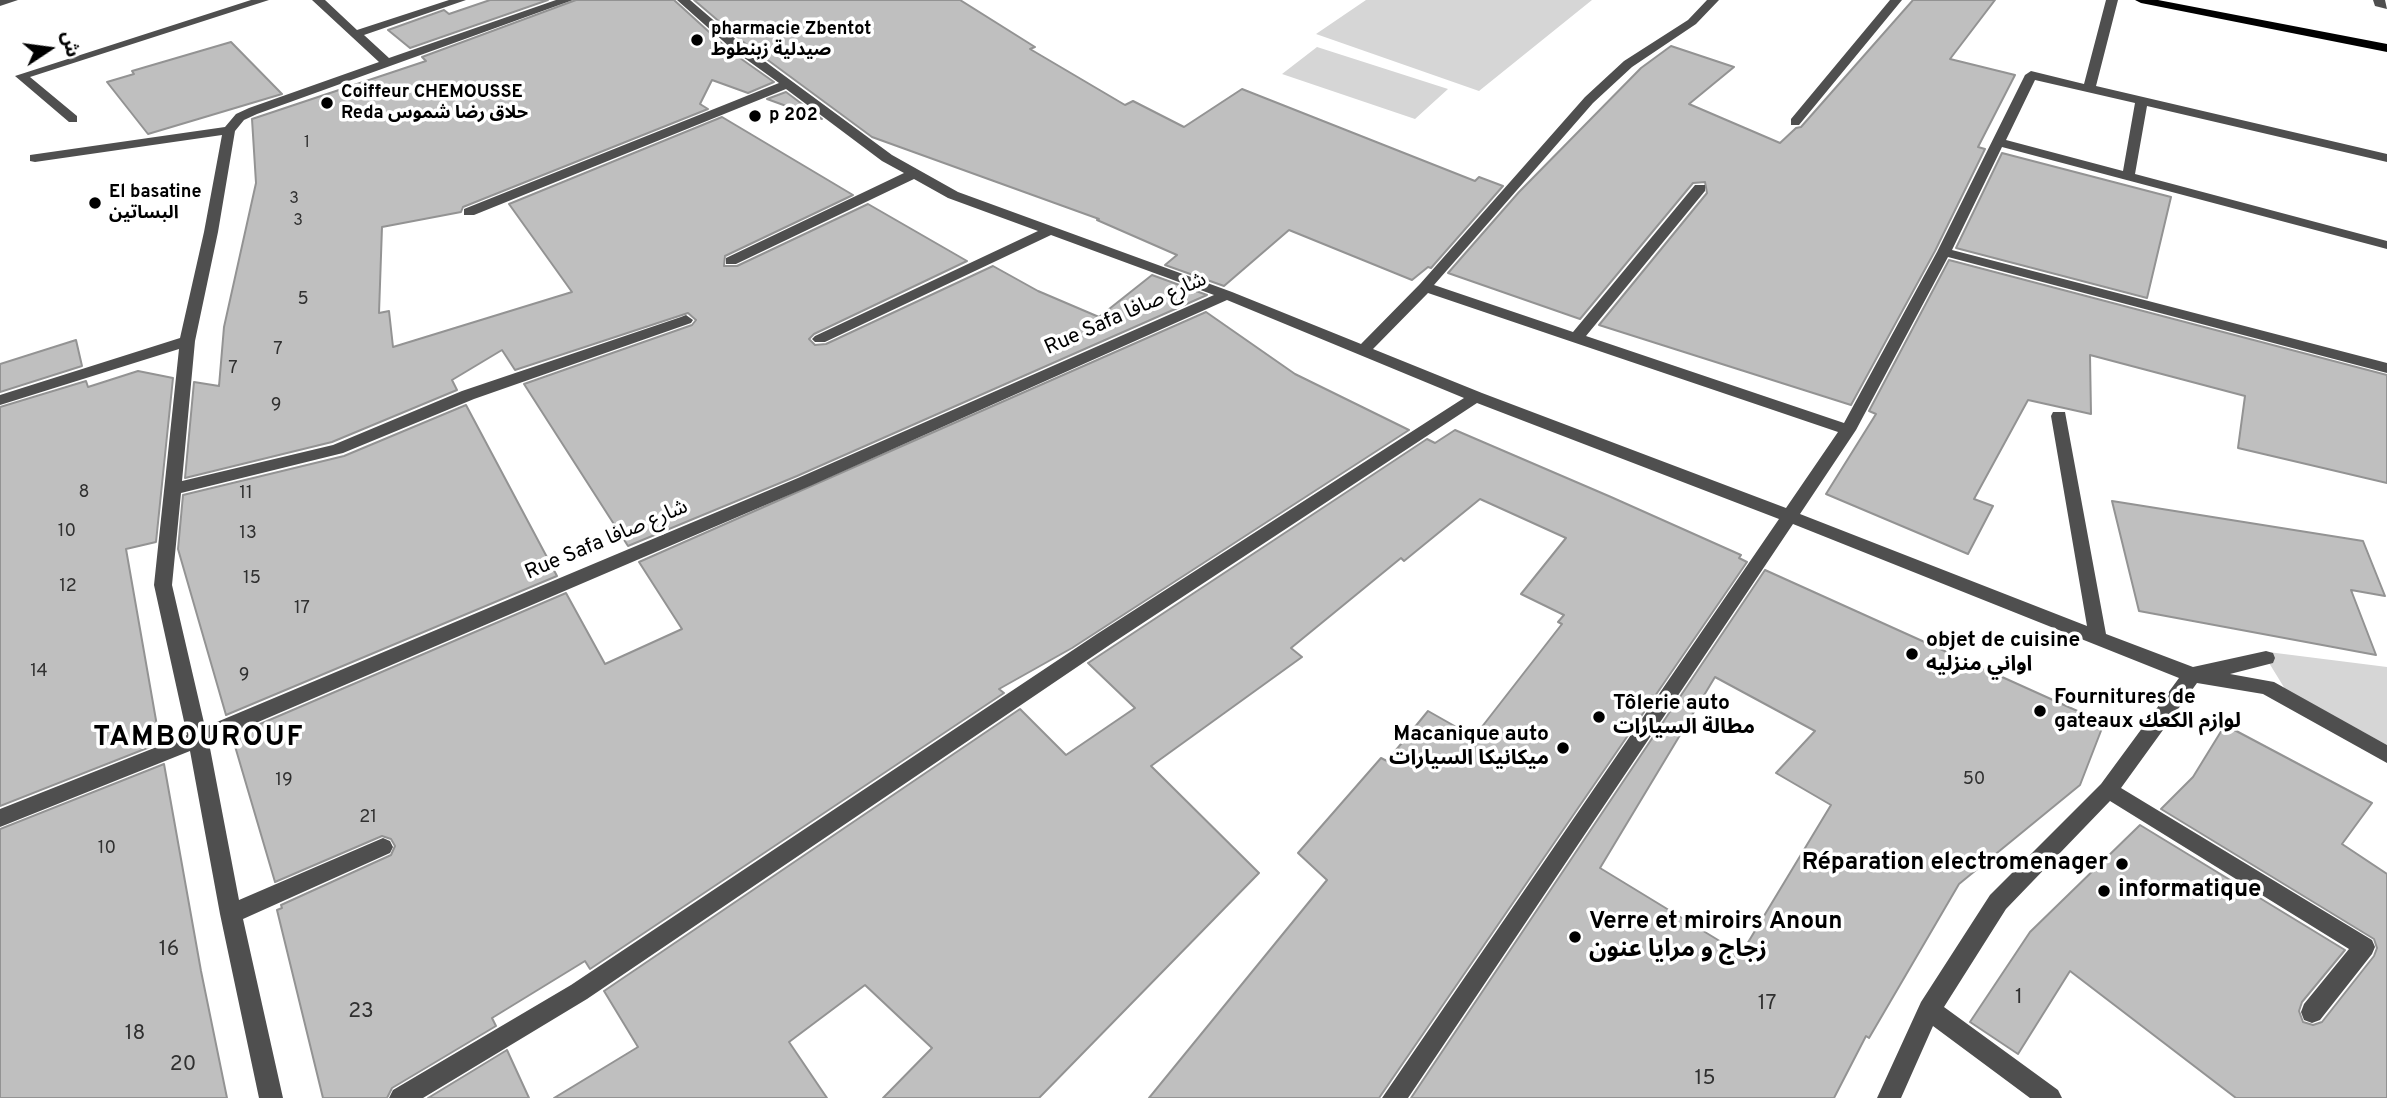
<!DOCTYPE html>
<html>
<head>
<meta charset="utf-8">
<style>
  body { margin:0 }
  #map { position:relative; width:2387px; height:1098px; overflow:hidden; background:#fff; font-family:Overpass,"Noto Sans Arabic",sans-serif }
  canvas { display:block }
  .north { position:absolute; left:14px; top:14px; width:70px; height:70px; -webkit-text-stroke:5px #fff; paint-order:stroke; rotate:77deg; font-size:19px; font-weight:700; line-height:28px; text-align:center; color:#000 }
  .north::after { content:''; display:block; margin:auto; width:24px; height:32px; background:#000; clip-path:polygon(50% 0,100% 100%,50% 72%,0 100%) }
</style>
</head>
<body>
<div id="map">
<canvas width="2387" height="1098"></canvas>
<div class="north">ش</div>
</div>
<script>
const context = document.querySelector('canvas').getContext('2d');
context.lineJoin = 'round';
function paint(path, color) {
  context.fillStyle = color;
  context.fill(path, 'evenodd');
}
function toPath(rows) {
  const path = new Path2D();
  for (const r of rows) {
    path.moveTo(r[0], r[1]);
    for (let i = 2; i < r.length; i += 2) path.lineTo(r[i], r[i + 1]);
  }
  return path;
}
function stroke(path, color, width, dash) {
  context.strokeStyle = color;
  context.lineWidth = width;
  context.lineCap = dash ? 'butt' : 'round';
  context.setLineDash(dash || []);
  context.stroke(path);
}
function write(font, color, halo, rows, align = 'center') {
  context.font = font + ' Overpass,"Noto Sans Arabic",sans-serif';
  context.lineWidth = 7;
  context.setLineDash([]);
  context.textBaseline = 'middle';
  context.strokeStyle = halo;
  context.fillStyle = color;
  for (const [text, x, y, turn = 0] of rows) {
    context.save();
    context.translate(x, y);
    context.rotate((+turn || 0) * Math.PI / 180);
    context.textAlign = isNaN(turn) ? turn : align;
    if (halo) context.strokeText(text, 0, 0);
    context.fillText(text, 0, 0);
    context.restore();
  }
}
paint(toPath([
  [1366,0,1592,0,1479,91,1316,34],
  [1317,47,1448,89,1415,119,1282,74],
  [2268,652,2387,667,2387,745,2285,689,2266,658]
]), '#d6d6d6');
const building = toPath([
  [490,0,548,0,410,48,388,30,444,10,449,14,490,0],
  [576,0,674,0,730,51,774,82,748,93,712,80,700,104,708,109,463,207,461,212,382,227,379,313,389,311,393,347,572,292,509,204,722,117,853,195,725,256,724,266,737,266,868,204,967,261,814,334,809,339,815,345,826,344,993,266,1038,291,1099,317,1152,275,1207,295,797,476,628,546,524,384,692,325,696,320,688,313,515,370,502,350,452,380,457,390,332,442,185,478,194,382,219,386,224,327,256,183,252,119,426,61,422,57,576,0],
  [694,0,960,0,1035,47,1030,49,1125,105,1133,101,1184,127,1242,89,1475,181,1479,177,1503,186,1431,268,1428,267,1412,280,1289,230,1224,286,1165,265,1177,255,1097,220,1099,219,872,137,742,41,694,0],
  [1913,0,1995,0,1950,59,2015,75,1978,147,1985,149,1935,251,1851,405,1599,325,1707,193,1705,182,1693,183,1580,319,1448,273,1519,192,1641,68,1671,46,1734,67,1689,104,1780,143,1796,128,1801,127,1913,0],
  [231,42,282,94,148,134,107,82,134,74,132,71,231,42],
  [786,92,822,119,767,99,786,92],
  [2002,153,2171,197,2147,298,1956,248,2002,153],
  [1949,260,2387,375,2387,483,2238,448,2245,396,2090,355,2091,414,2028,400,1974,499,1993,506,1968,554,1826,494,1876,414,1869,411,1949,260],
  [1206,312,1295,374,1409,430,1072,648,999,689,1004,693,590,969,585,961,492,1018,496,1026,392,1088,387,1098,323,1098,277,910,282,908,281,905,391,855,395,846,391,839,382,836,275,882,232,736,566,593,605,664,682,629,639,562,1206,312],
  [76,340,82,366,0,392,0,364,76,340],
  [138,371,173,378,156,542,126,549,160,743,0,806,0,407,86,381,88,387,138,371],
  [466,405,557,576,226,715,178,549,183,495,344,456,466,405],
  [1455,430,1611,497,1741,555,1739,558,1747,562,1379,1098,1149,1098,1327,880,1298,853,1381,758,1387,761,1428,711,1474,737,1562,624,1558,622,1564,615,1521,594,1566,538,1480,499,1404,561,1401,558,1291,648,1302,657,1151,766,1259,873,1039,1098,883,1098,932,1048,865,985,789,1042,827,1098,554,1098,638,1047,604,991,1020,709,1066,755,1135,708,1088,663,1427,439,1435,443,1455,430],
  [2112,501,2363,541,2385,596,2351,590,2376,655,2139,611,2112,501],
  [1765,570,2104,723,2080,785,1959,884,1869,1038,1866,1036,1834,1098,1411,1098,1765,570],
  [1715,677,1815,731,1776,773,1831,805,1741,954,1600,868,1715,677],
  [2225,725,2372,803,2342,844,2387,874,2387,1098,2236,1098,2070,971,2018,1054,1970,1022,2030,932,2140,825,2345,950,2302,1002,2299,1011,2303,1022,2313,1025,2322,1022,2374,956,2377,948,2374,939,2161,809,2193,777,2225,725],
  [164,764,201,971,227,1098,0,1098,0,829,164,764],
  [507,1050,529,1098,428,1098,507,1050]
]);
paint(building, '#bfbfbf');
stroke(building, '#939393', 2);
paint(toPath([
  [0,0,18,0,0,6,0,0],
  [251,0,269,0,30,77,77,116,77,122,69,122,15,76,251,0],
  [312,0,325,0,357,30,449,0,466,0,364,35,389,58,556,0,573,0,257,114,244,120,235,131,218,232,195,341,182,481,333,445,462,391,681,317,686,315,693,320,691,323,474,399,343,453,181,493,172,585,205,727,798,478,1214,295,1051,235,825,342,815,342,812,339,815,336,1038,231,948,198,914,179,736,264,726,264,726,258,904,173,882,161,786,89,474,215,464,215,464,209,779,83,732,49,677,0,690,0,740,43,892,155,958,192,1232,292,1361,344,1420,284,1585,97,1624,61,1688,20,1707,0,1719,0,1696,24,1632,67,1593,103,1434,285,1573,332,1695,185,1705,185,1705,191,1586,336,1844,423,1937,252,2025,75,2031,71,2084,84,2106,0,2118,0,2096,86,2387,154,2387,162,2147,106,2135,174,2387,241,2387,249,2002,147,1952,250,2387,363,2387,373,1948,257,1856,430,1800,514,2087,626,2051,416,2053,412,2065,412,2106,634,2193,667,2266,651,2273,653,2275,658,2273,663,2230,674,2274,682,2387,745,2387,763,2263,694,2197,683,2121,788,2372,940,2375,947,2372,954,2320,1020,2312,1023,2304,1020,2301,1012,2304,1004,2349,949,2110,801,2006,909,1944,1007,2058,1090,2062,1098,2030,1098,1933,1026,1901,1098,1877,1098,1921,1002,1990,895,2101,784,2179,678,1793,524,1408,1098,1382,1098,1779,519,1477,403,1111,644,587,999,423,1098,389,1098,393,1090,571,985,1097,634,1464,398,1227,300,810,486,209,743,239,900,383,838,390,841,393,847,390,853,243,919,283,1098,259,1098,220,914,190,751,0,827,0,809,187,735,154,585,179,349,0,405,0,395,180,338,204,232,222,135,35,162,30,161,30,155,225,127,236,114,249,108,379,62,312,0],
  [2035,80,2135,103,2123,171,2006,140,2035,80],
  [1428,293,1838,432,1786,508,1482,393,1373,349,1428,293],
  [1890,0,1902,0,1799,125,1791,125,1791,119,1890,0],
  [2373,0,2385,0,2387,9,2375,6,2373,0]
]), '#4f4f4f');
paint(toPath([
  [2135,0,2158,0,2387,44,2387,52,2141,3,2135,0]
]), '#000');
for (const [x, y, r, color] of [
  [697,40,7,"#000"],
  [327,103,7,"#000"],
  [755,116,7,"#000"],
  [95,203,7,"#000"],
  [1912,654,7,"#000"],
  [2040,711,7,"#000"],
  [1599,717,7,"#000"],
  [1563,748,7,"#000"],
  [2122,864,7,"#000"],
  [2104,891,7,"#000"],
  [1575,937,7,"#000"]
]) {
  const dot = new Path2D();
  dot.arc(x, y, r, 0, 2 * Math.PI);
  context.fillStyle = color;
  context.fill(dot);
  stroke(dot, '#fff', 2.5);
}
write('16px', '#303030', null, [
  ["1",307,144],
  ["3",294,200],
  ["3",298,222]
]);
write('bold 18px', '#000', '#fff', [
  ["pharmacie Zbentot",711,30],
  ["صيدلية زبنطوط",711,51],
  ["Coiffeur CHEMOUSSE",341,93],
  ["Reda حلاق رضا شموس",341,114],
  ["p 202",769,116],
  ["El basatine",109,193],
  ["البساتين",109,214]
], 'left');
write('18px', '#303030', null, [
  ["5",303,300],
  ["7",278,350],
  ["7",233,369],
  ["9",276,406],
  ["8",84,493],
  ["11",246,494],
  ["10",67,532],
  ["13",248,534],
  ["15",252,579],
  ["12",68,587],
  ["17",302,609],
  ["14",39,672],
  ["9",244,676],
  ["50",1974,780],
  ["19",284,781],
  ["21",368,818],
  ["10",107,849]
]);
write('21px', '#000', '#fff', [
  ["Rue Safa شارع صافا",1126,315,-24],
  ["Rue Safa شارع صافا",607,541,-23]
]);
write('bold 21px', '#000', '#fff', [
  ["objet de cuisine",1926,642],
  ["اواني منزليه",1926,666],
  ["Fournitures de",2054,699],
  ["gateaux لوازم الكعك",2054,723],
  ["Tôlerie auto",1613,705],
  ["مطالة السيارات",1613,729],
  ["Macanique auto",1549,736,"right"],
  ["ميكانيكا السيارات",1549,760,"right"]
], 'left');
write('21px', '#303030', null, [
  ["16",169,951],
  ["1",2019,999],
  ["17",1767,1005],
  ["23",361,1013],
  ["18",135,1035],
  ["20",183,1066],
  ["15",1705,1080]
]);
write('bold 24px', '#000', '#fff', [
  ["Réparation electromenager",2108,864,"right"],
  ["informatique",2118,891],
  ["Verre et miroirs Anoun",1589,923],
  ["زجاج و مرايا عنون",1589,951]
], 'left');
context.letterSpacing = '2px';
write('bold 28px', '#000', '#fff', [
  ["TAMBOUROUF",199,739]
]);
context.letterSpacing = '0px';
</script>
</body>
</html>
